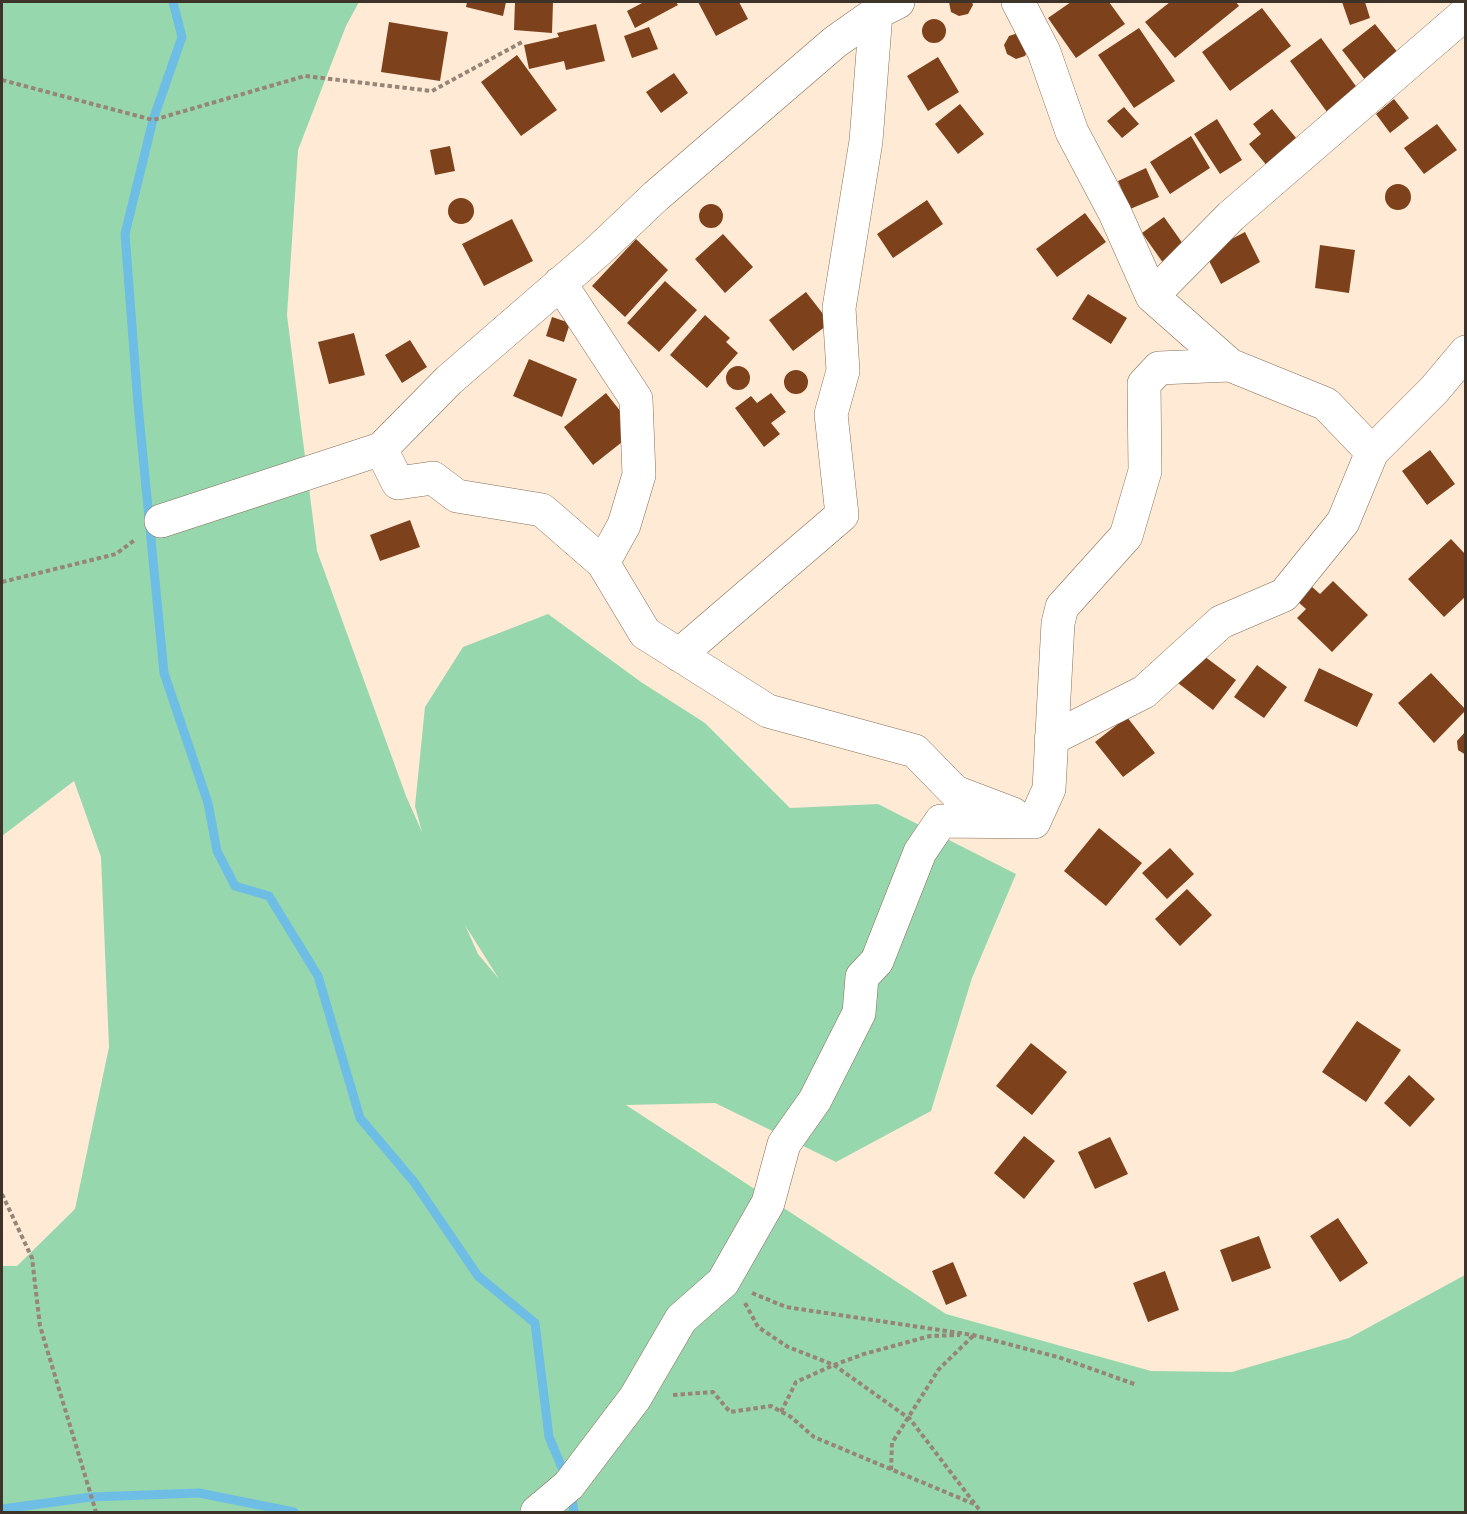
<!DOCTYPE html>
<html>
<head>
<meta charset="utf-8">
<style>
  body { margin:0 }
  #map { position:relative; width:1467px; height:1514px; overflow:hidden; background:#ffead5; font-family:Roboto,sans-serif }
  canvas { display:block }
  .frame { position:absolute; inset:0; border:3px solid #3d3329; pointer-events:none }
</style>
</head>
<body>
<div id="map">
<canvas width="1467" height="1514"></canvas>
<div class="frame"></div>
</div>
<script>
const context = document.querySelector('canvas').getContext('2d');
context.lineJoin = 'round';
function paint(path, color) {
  context.fillStyle = color;
  context.fill(path, 'evenodd');
}
function toPath(rows) {
  const path = new Path2D();
  for (const r of rows) {
    if (r.length === 3) {
      path.moveTo(r[0] + r[2], r[1]);
      path.arc(r[0], r[1], r[2], 0, 2 * Math.PI);
      continue;
    }
    path.moveTo(r[0], r[1]);
    for (let i = 2; i < r.length; i += 2) path.lineTo(r[i], r[i + 1]);
  }
  return path;
}
function stroke(path, color, width, dash) {
  context.strokeStyle = color;
  context.lineWidth = width;
  context.lineCap = dash ? 'butt' : 'round';
  context.setLineDash(dash || []);
  context.stroke(path);
}
paint(toPath([
  [2,2,359,2,346,26,298,150,287,315,317,551,406,796,422,832,415,806,425,707,463,647,548,614,641,682,705,723,790,808,878,804,1016,874,972,978,931,1111,836,1162,715,1103,626,1105,946,1314,1151,1371,1232,1372,1349,1338,1465,1275,1465,1512,2,1512,2,1266,17,1266,75,1209,109,1047,101,857,74,781,2,836],
  [465,925,499,979,478,954]
]), '#97d7ae');
stroke(toPath([
  [173,2,182,37,153,120,125,234,138,405,164,673,208,803,217,851,235,886,269,896,318,976,360,1118,414,1182,478,1276,535,1323,549,1437,566,1477],
  [571,1493,574,1512],
  [2,1509,91,1497,199,1493,294,1512]
]), '#6ebde5', 9);
paint(toPath([
  [467,2,506,2,503,16,466,7],
  [515,2,553,2,552,33,514,30],
  [644,2,676,2,678,5,635,28,627,11],
  [698,2,739,2,748,19,716,36],
  [949,2,972,2,973,5,968,14,959,16,951,12],
  [1071,2,1109,2,1125,24,1076,58,1048,18],
  [1170,2,1236,2,1239,6,1175,58,1145,22],
  [1342,2,1365,2,1370,18,1350,25],
  [1262,8,1291,46,1230,91,1202,52],
  [934,31,12],
  [389,22,448,32,440,81,381,72],
  [596,24,605,61,566,70,564,61,529,69,524,45,559,37,557,33],
  [1375,24,1403,59,1369,85,1342,50],
  [649,27,658,49,632,58,624,36],
  [1139,28,1175,81,1134,108,1098,55],
  [1018,33,1029,47,1025,56,1016,59,1007,54,1004,45,1009,36],
  [1321,38,1358,89,1327,112,1290,61],
  [517,55,557,110,521,136,481,82],
  [938,57,959,92,928,111,907,76],
  [674,73,688,93,661,113,646,92],
  [1394,99,1409,118,1390,133,1376,114],
  [960,104,984,134,958,154,935,124],
  [1124,107,1139,124,1122,138,1107,121],
  [1272,109,1297,139,1268,167,1249,144,1261,134,1253,124],
  [1217,119,1242,160,1220,174,1194,134],
  [1437,124,1457,150,1424,174,1404,148],
  [1191,136,1210,168,1170,194,1150,162],
  [450,146,455,171,435,175,430,150],
  [1146,168,1159,197,1130,209,1118,181],
  [1398,197,13],
  [461,211,13],
  [927,200,943,224,893,258,877,234],
  [711,216,12],
  [1085,213,1106,242,1057,277,1036,249],
  [1164,217,1188,251,1166,267,1142,233],
  [512,219,533,261,484,286,462,244],
  [1245,232,1260,262,1221,284,1205,253],
  [723,234,753,267,725,293,695,259],
  [636,239,668,270,625,317,592,286],
  [1320,245,1355,250,1349,293,1315,288],
  [665,281,697,310,659,352,627,323],
  [806,292,830,323,793,351,769,320],
  [1088,294,1127,318,1111,344,1072,319],
  [705,315,730,338,726,342,738,353,707,388,670,355],
  [552,317,570,323,564,342,546,336],
  [354,333,365,375,329,384,318,342],
  [410,340,427,367,402,383,385,355],
  [529,359,577,379,562,417,513,396],
  [738,378,12],
  [796,382,12],
  [606,393,636,431,593,465,564,427],
  [771,393,786,412,771,423,780,434,764,447,735,408,751,396,757,403],
  [1430,450,1455,484,1427,505,1402,471],
  [410,520,420,547,380,561,370,535],
  [1451,539,1466,555,1466,596,1444,617,1408,579],
  [1333,581,1368,615,1332,652,1297,618,1306,609,1297,601,1311,586,1320,594],
  [1200,653,1236,680,1213,710,1178,683],
  [1257,665,1287,687,1264,718,1234,697],
  [1319,668,1373,694,1357,727,1304,701],
  [1431,673,1466,710,1434,743,1398,703],
  [1127,717,1155,753,1123,777,1095,742],
  [1466,731,1466,755,1458,750,1457,741],
  [1099,828,1142,863,1106,906,1064,871],
  [1170,848,1194,874,1167,899,1142,873],
  [1187,889,1212,915,1180,946,1155,919],
  [1357,1021,1401,1050,1366,1102,1322,1072],
  [1031,1043,1067,1072,1032,1115,996,1086],
  [1409,1075,1435,1099,1410,1127,1384,1103],
  [1024,1136,1055,1161,1024,1199,994,1173],
  [1110,1137,1128,1174,1095,1189,1078,1152],
  [1338,1218,1368,1263,1340,1282,1310,1236],
  [1259,1236,1271,1268,1232,1282,1220,1250],
  [953,1262,967,1296,946,1305,932,1271],
  [1165,1271,1179,1310,1148,1322,1133,1283]
]), '#7d411c');
const minor = toPath([
  [1018,2,1044,52,1072,132,1115,213,1152,296,1230,365,1326,404,1372,452,1434,390,1466,352],
  [560,283,636,399,639,475,624,525,603,563],
  [1152,296,1231,216,1466,13],
  [381,449,398,483,433,478,457,496,542,510,603,563,645,633,768,711,915,751,955,792,1013,814],
  [161,521,381,449,449,380,598,251,656,196,835,42,876,13,898,2],
  [679,655,842,515,831,414,843,371,839,308,866,141,876,13],
  [1051,739,1144,692,1221,622,1284,595,1343,522,1372,452],
  [1034,822,1049,789,1058,623,1062,607,1126,536,1145,471,1144,384,1159,368,1230,365],
  [537,1512,569,1485,635,1398,681,1319,723,1282,768,1203,784,1144,815,1100,859,1013,862,977,877,961,920,852,941,821,1034,822]
]);
stroke(minor, '#856f57', 34);
stroke(toPath([
  [2,80,153,120,305,76,432,91,524,41],
  [2,582,116,554,136,539],
  [2,1194,32,1258,40,1326,96,1512],
  [752,1293,786,1307,973,1335,1058,1357,1137,1385],
  [745,1303,758,1327,788,1347,834,1365,910,1419,981,1512],
  [673,1395,713,1392,730,1412,771,1406,791,1417,814,1437,974,1504],
  [781,1412,796,1382,834,1365,864,1354,930,1336,960,1335],
  [891,1470,892,1443,939,1369,973,1336]
]), '#958677', 4, [4.5, 3]);
stroke(minor, '#fff', 33);
</script>
</body>
</html>
